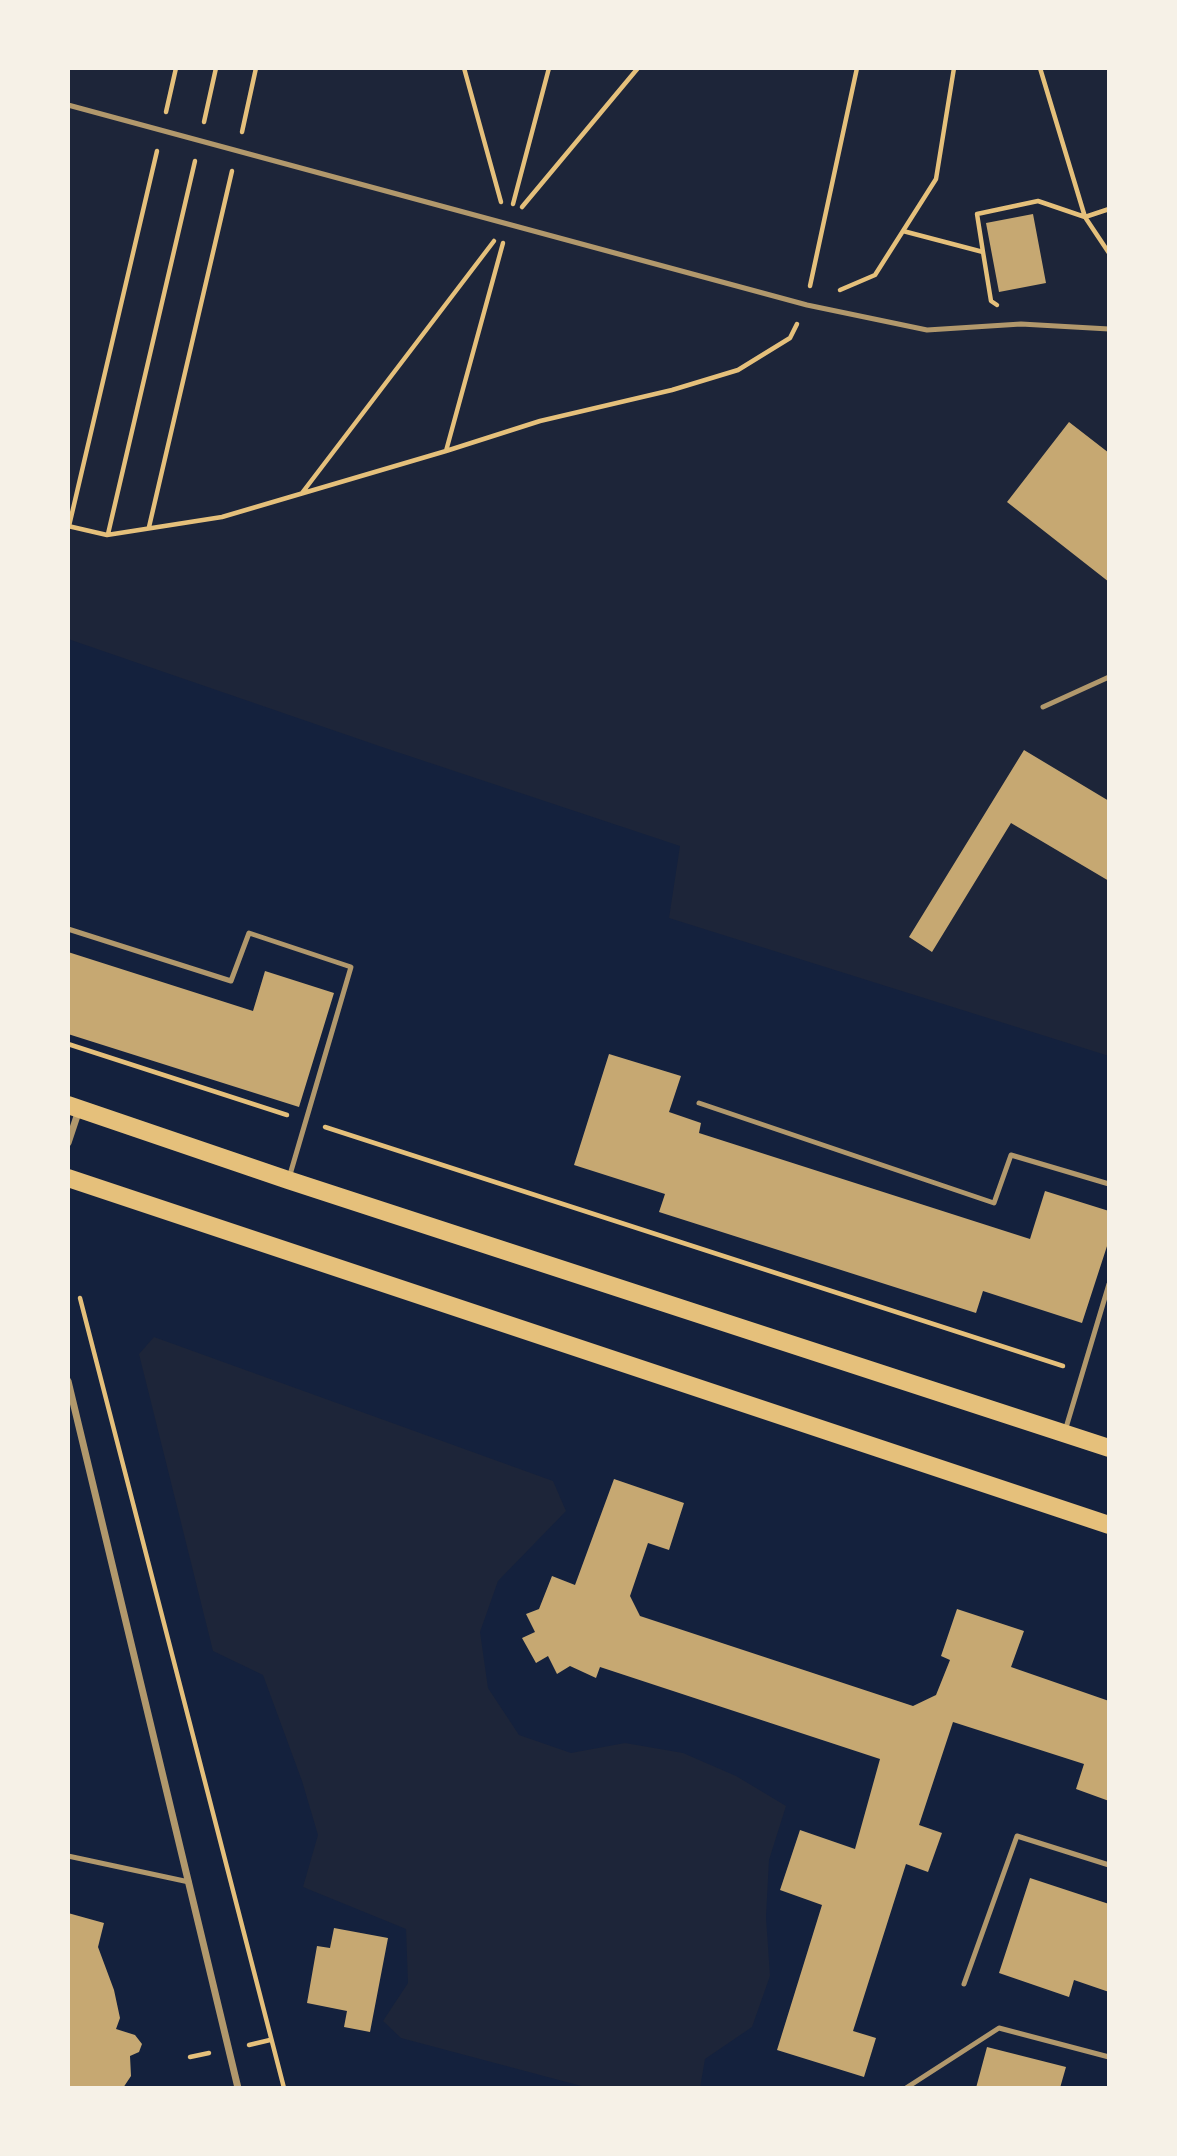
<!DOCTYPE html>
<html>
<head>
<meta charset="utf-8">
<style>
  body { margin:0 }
  #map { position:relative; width:1177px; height:2156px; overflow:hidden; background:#14213d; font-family:"Source Sans 3",sans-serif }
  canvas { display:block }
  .frame { position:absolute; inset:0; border:70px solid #f6f1e7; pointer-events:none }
</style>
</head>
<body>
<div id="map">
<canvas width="1177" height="2156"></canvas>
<div class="frame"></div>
</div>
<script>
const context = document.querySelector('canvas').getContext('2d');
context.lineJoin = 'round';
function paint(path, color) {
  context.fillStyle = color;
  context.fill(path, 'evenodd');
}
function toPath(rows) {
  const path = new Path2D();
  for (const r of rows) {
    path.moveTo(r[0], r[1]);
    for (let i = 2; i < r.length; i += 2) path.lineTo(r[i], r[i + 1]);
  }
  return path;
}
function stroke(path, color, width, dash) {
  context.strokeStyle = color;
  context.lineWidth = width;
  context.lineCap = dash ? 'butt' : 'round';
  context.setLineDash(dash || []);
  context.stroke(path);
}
paint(toPath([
  [68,68,1109,68,1109,1056,669,918,680,846,382,747,68,639],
  [154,1337,553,1481,566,1511,498,1581,480,1632,488,1688,519,1735,571,1753,625,1743,683,1753,736,1776,786,1806,769,1860,766,1917,770,1976,752,2027,705,2059,700,2088,589,2088,401,2038,383,2021,408,1983,406,1929,303,1887,318,1835,302,1781,263,1675,213,1651,139,1354]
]), '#1d2539');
paint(toPath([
  [1033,214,1046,283,999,292,986,223],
  [1069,422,1109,453,1109,582,1007,502],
  [1024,750,1109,801,1109,881,1011,823,932,952,909,937],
  [68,952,253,1011,265,971,334,993,299,1107,68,1034],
  [609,1054,681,1076,669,1112,701,1123,699,1133,1030,1239,1045,1191,1109,1211,1109,1240,1082,1323,983,1291,976,1313,659,1212,665,1194,574,1165],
  [614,1479,684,1503,669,1550,648,1543,630,1596,640,1616,913,1706,936,1695,950,1660,941,1656,957,1609,1024,1631,1011,1667,1109,1701,1109,1801,1076,1789,1084,1764,953,1722,919,1825,942,1833,928,1872,906,1864,853,2031,876,2038,864,2077,777,2050,822,1905,780,1890,800,1830,855,1849,880,1759,600,1667,596,1678,570,1666,557,1674,548,1656,536,1663,522,1638,535,1632,526,1614,539,1609,552,1576,575,1585],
  [1030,1878,1109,1904,1109,1992,1074,1980,1069,1997,999,1973],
  [68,1913,104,1923,98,1947,114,1990,120,2018,116,2029,135,2035,142,2044,139,2052,130,2056,131,2076,123,2088,68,2088],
  [334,1928,388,1938,370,2032,344,2027,347,2011,307,2003,317,1946,330,1948],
  [987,2047,1066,2067,1060,2088,976,2088]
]), '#c6a872');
stroke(toPath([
  [464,68,501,202],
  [1040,68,1085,217,1109,253],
  [166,112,176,68],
  [204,122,216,68],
  [242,132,256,68],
  [513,204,549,68],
  [522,207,638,68],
  [903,231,983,252,991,301,997,305],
  [983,252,977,214,1038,201,1085,217,1109,209],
  [810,286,857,68],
  [840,290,875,275,936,179,954,68],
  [446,451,503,243],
  [302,493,494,241],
  [68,526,107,535,222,517,446,451,540,421,672,390,738,370,790,338,797,324],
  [69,526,157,151],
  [149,527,232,171],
  [108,534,195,161],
  [68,1044,287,1115],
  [325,1127,1063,1366],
  [80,1298,284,2088],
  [249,2045,270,2040],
  [190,2057,209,2053]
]), '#e5c07b', 4.5);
stroke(toPath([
  [68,105,807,305,927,330,1021,324,1109,329],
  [1043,707,1109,677],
  [68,929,231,981,249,933,351,967,289,1178],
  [699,1103,994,1203,1011,1155,1109,1184],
  [1065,1431,1109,1284],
  [68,1856,189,1882],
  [964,1984,1017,1836,1109,1865],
  [906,2088,999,2028,1109,2057]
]), '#b1986c', 5);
stroke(toPath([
  [68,1143,79,1110],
  [68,1381,238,2088]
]), '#b1986c', 7);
stroke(toPath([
  [68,1105,288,1180,1109,1448],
  [68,1178,1109,1525]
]), '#e5c07b', 18);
</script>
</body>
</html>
